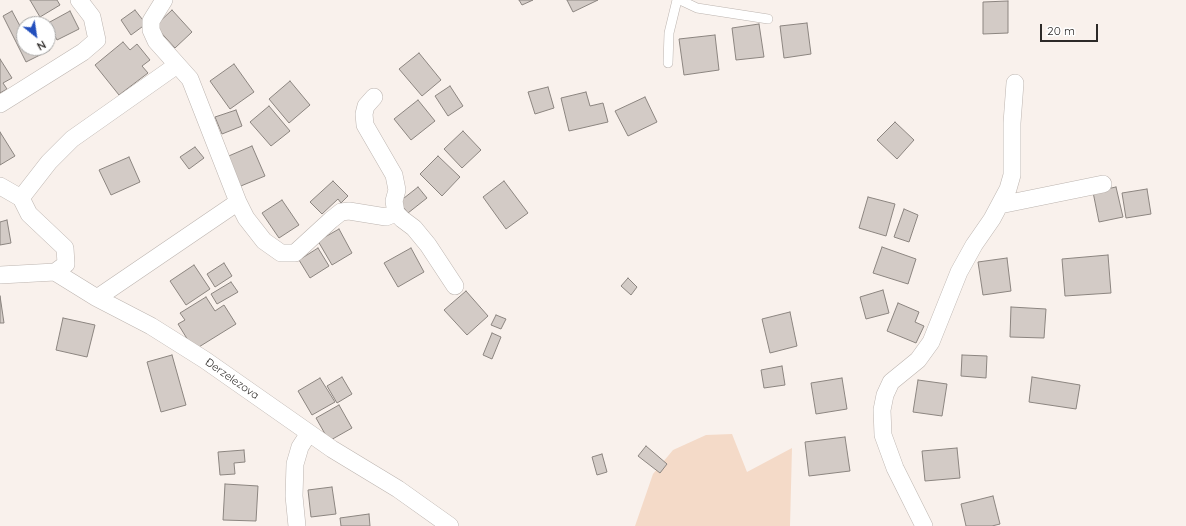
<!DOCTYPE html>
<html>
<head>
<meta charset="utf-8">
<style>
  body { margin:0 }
  #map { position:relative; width:1186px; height:526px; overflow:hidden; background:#f9f1ec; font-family:Quicksand,sans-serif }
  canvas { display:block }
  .north { position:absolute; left:16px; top:16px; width:40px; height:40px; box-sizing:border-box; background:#fff; border:1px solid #abaaa9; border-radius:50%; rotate:150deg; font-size:11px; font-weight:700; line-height:16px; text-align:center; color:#2d2a28 }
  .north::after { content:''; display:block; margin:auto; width:14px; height:18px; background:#234fbd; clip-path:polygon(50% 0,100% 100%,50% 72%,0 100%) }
  .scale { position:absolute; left:1040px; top:24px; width:58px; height:18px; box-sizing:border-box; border:2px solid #2d2a28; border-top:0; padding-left:5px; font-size:12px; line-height:14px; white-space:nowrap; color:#2d2a28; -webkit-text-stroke:3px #fff; paint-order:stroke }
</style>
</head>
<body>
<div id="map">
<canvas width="1186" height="526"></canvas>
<div class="north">N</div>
<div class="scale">20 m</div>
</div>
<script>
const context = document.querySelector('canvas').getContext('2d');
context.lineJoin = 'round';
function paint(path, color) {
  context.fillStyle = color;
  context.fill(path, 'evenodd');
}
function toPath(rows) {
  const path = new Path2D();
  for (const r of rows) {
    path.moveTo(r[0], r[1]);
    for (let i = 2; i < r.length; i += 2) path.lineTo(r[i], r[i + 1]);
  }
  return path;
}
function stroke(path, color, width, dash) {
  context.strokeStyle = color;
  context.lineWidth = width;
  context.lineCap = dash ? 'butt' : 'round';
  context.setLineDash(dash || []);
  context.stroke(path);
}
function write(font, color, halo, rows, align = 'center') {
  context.font = font + ' Quicksand,sans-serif';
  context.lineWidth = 3.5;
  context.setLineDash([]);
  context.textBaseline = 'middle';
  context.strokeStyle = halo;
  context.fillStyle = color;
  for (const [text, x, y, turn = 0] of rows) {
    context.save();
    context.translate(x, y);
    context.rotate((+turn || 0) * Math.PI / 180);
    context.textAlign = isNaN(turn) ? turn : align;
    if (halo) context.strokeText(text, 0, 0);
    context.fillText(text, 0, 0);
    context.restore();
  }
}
paint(toPath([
  [732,434,747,472,792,448,790,526,635,526,653,474,673,450,706,435]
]), '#f4dac8');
const building = toPath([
  [30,0,57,0,60,5,40,17,30,0],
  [519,0,533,0,522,5,519,0],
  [567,0,598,0,573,12,567,0],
  [1008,1,1008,33,983,34,983,2,1008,1],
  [135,10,146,24,131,35,121,20,135,10],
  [172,10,192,32,175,48,155,26,172,10],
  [12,11,20,26,24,24,24,48,48,48,48,46,50,50,26,62,3,16,12,11],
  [70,11,79,29,57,40,48,23,70,11],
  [34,19,37,24,24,24,34,19],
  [807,23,811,54,784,58,780,26,807,23],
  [759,24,764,57,736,60,732,28,759,24],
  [715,35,719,70,684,75,679,39,715,35],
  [123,42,130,50,137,44,150,60,142,66,148,73,119,95,95,65,123,42],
  [419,53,441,80,422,96,399,69,419,53],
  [0,59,12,78,3,83,7,89,0,93,0,59],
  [234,64,254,92,230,109,210,81,234,64],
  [290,81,310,105,289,123,269,99,290,81],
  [450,86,463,106,448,116,435,96,450,86],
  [548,87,554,108,535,114,528,92,548,87],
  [586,92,590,106,603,103,608,122,569,131,561,98,586,92],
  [645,97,657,122,628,136,615,111,645,97],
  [418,100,435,121,411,140,394,119,418,100],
  [269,106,290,131,271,146,250,122,269,106],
  [236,110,242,126,222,134,215,117,236,110],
  [895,122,914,140,897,159,877,140,895,122],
  [463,131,481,150,462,168,444,149,463,131],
  [0,132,15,156,0,165,0,132],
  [252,146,265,176,236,188,224,158,252,146],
  [195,147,204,158,189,169,180,157,195,147],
  [438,156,460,177,442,196,420,174,438,156],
  [129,157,140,182,111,195,99,170,129,157],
  [333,181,348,196,341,203,338,199,322,214,310,202,333,181],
  [504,181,528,213,506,229,483,197,504,181],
  [418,187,427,198,408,213,399,202,418,187],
  [1116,187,1123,217,1099,222,1093,192,1116,187],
  [1147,189,1151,214,1126,218,1122,193,1147,189],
  [868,197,895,204,886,236,859,228,868,197],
  [282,200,299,225,279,238,262,213,282,200],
  [904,209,918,215,909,242,894,237,904,209],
  [7,220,11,243,0,245,0,222,7,220],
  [339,229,352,253,332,265,318,241,339,229],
  [882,247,916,259,908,284,873,273,882,247],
  [318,248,329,266,310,278,299,260,318,248],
  [411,248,424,272,398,287,384,263,411,248],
  [1108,255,1111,293,1065,296,1062,259,1108,255],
  [1007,258,1011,291,983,295,978,262,1007,258],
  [224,263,232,276,215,287,207,274,224,263],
  [194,265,210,289,186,305,170,281,194,265],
  [628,278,637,287,631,295,621,286,628,278],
  [231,282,238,292,217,304,211,294,231,282],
  [883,290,889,313,866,319,860,297,883,290],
  [466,291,488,316,467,335,444,310,466,291],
  [0,296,4,323,0,323,0,296],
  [206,297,215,311,224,305,236,324,194,350,178,324,185,320,180,313,206,297],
  [898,303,919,312,915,322,924,326,916,343,887,331,898,303],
  [1011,307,1046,309,1044,338,1010,337,1011,307],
  [790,312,797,346,770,353,762,319,790,312],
  [496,315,506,319,501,329,491,325,496,315],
  [63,318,95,325,87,357,56,350,63,318],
  [492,333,501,337,492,359,483,355,492,333],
  [172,355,186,405,161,412,147,362,172,355],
  [962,355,987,356,986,378,961,376,962,355],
  [782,366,785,385,764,388,761,370,782,366],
  [342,377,352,394,337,403,327,386,342,377],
  [1032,377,1080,385,1076,409,1029,402,1032,377],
  [320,378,335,402,312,415,298,391,320,378],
  [842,378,847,409,816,414,811,383,842,378],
  [918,380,947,384,942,416,913,412,918,380],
  [339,405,352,428,329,441,316,418,339,405],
  [845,437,850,471,809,476,805,442,845,437],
  [646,446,667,464,660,473,638,456,646,446],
  [957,448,960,478,925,481,922,451,957,448],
  [244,450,245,462,234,463,235,474,220,475,218,452,244,450],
  [602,454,607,472,597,475,592,457,602,454],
  [225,484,258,486,256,521,223,520,225,484],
  [332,487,336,514,311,517,308,490,332,487],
  [993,496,1000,524,992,526,966,526,961,504,993,496],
  [369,514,370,526,341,526,340,518,369,514]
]);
paint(building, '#d3cbc6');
stroke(building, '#8c8580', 1);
const lane = toPath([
  [680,0,697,8,768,19],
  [668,63,669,33,677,0]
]);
const street = toPath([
  [164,0,151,21,151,30,156,41,190,79,238,202,246,218,264,241,281,253,295,253,331,220,341,212,349,211,386,217,396,213],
  [374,97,366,106,364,114,365,125,394,175,397,190,394,201,396,213,402,219,414,228,428,245,455,286],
  [0,104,83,52,97,40,92,17,79,0],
  [0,186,21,198,29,214,65,248,66,264,55,272],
  [21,198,49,162,72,139,177,65],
  [1000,205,1103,184],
  [0,275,55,272,97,298,151,326,205,360,332,449,398,489,450,526],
  [97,298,238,202],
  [297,526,294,496,295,464,300,447,309,433],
  [924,526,895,468,883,435,882,410,885,395,891,382,918,360,931,342,959,272,974,245,992,219,1008,189,1012,175,1012,123,1015,83]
]);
stroke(lane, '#bcb4af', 10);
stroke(street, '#bcb4af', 18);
stroke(lane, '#fff', 9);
stroke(street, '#fff', 17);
write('11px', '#2d2a28', '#fff', [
  ["Đerzelezova",232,379,35]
]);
</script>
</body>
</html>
